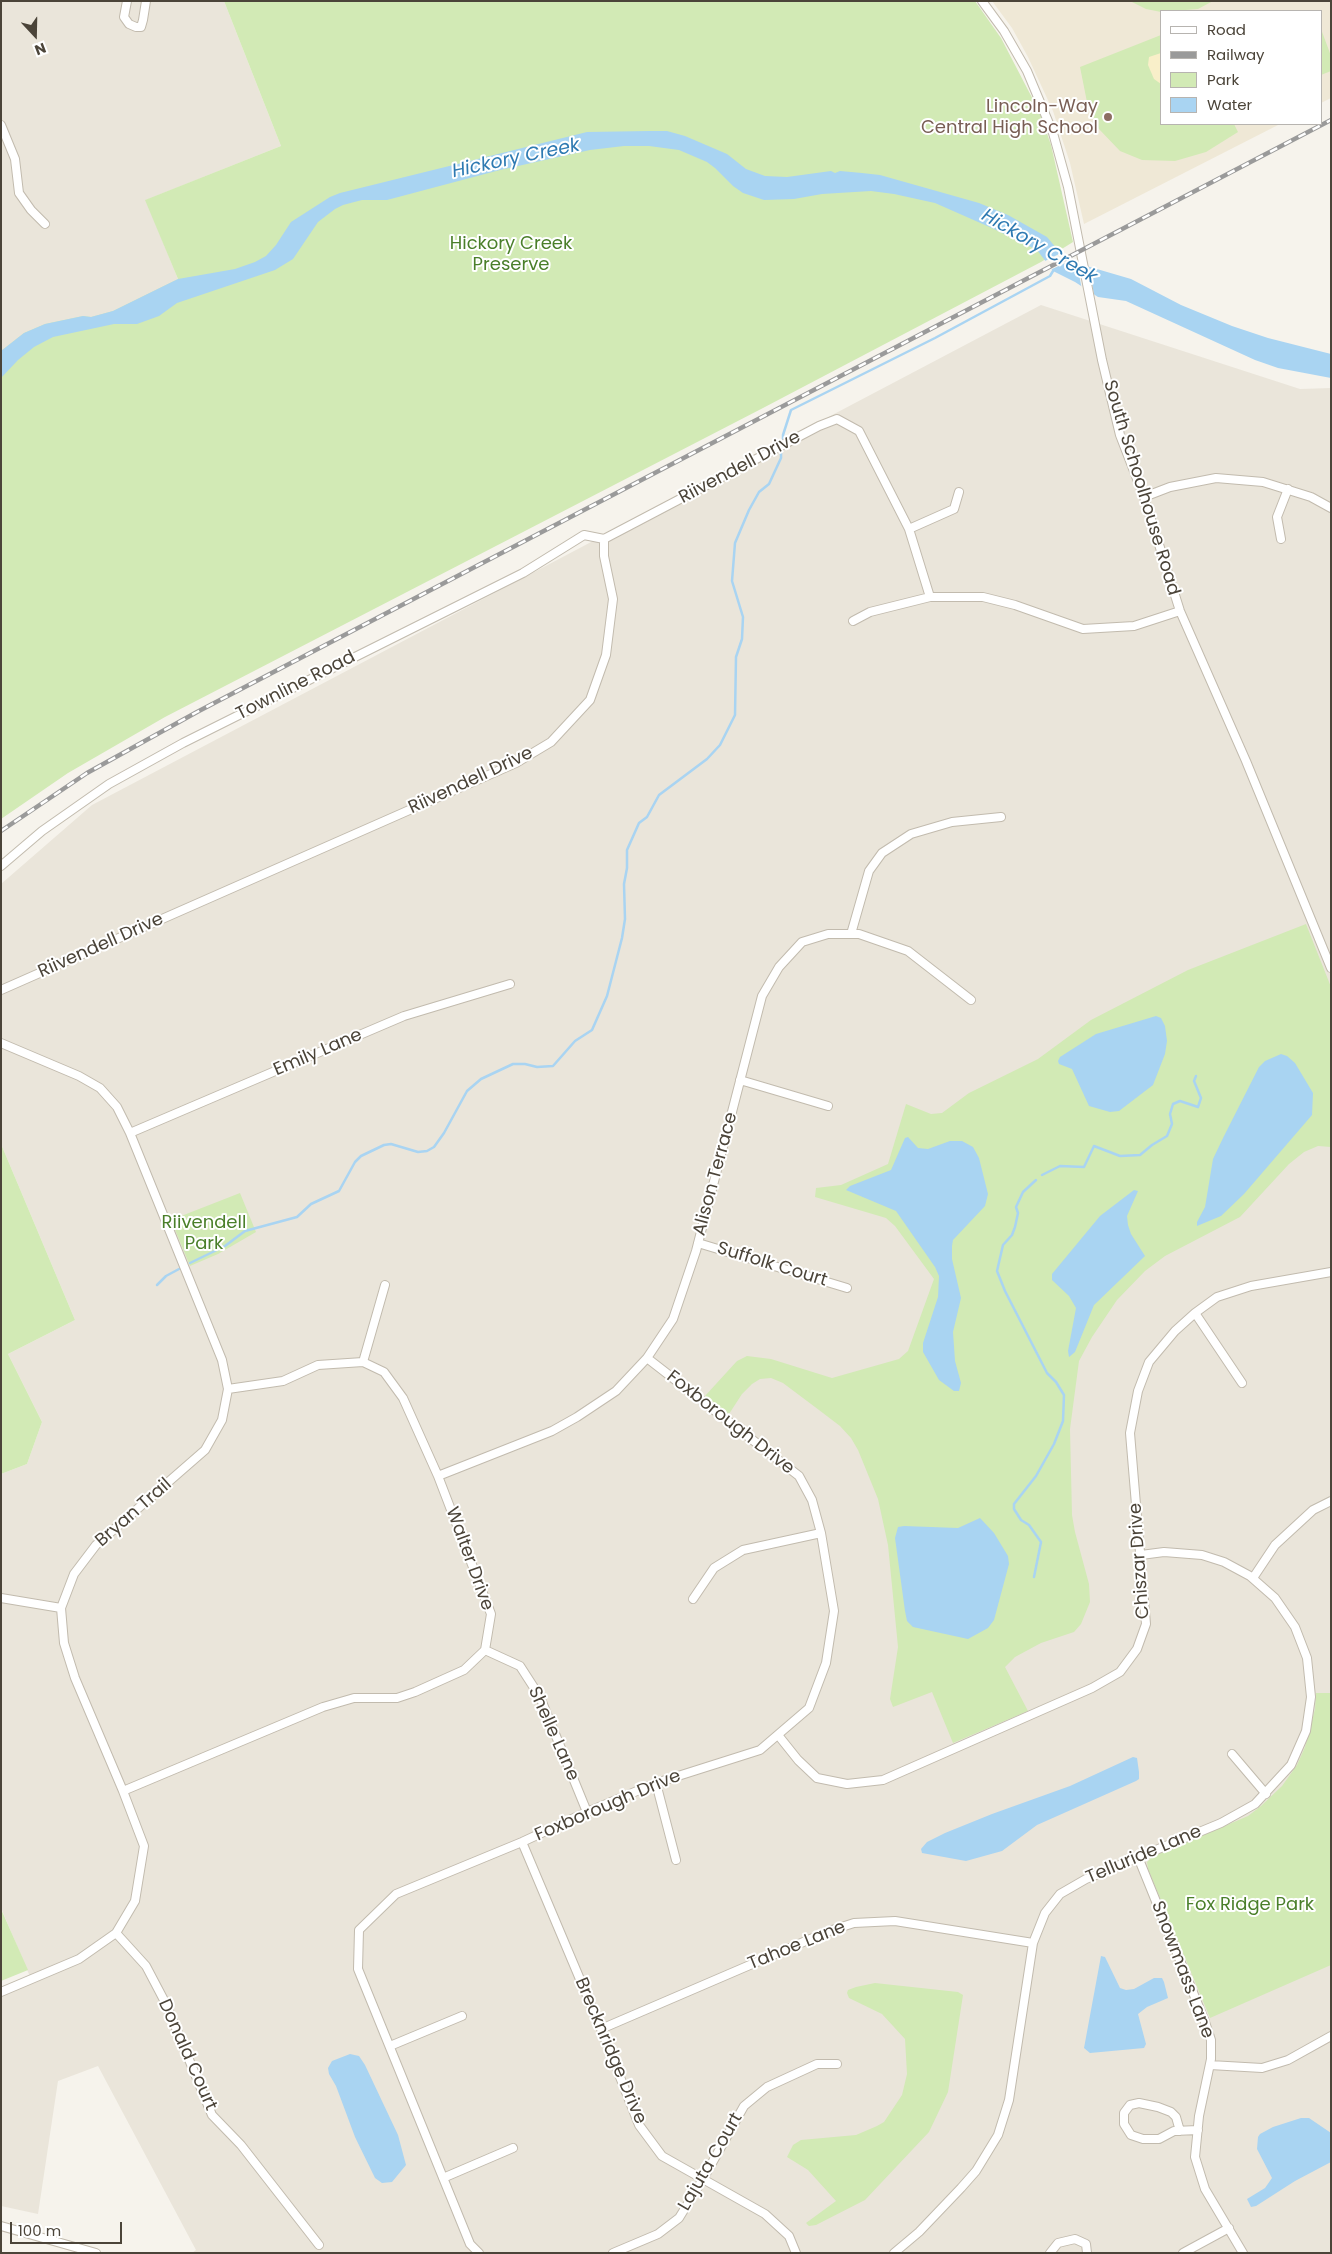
<!DOCTYPE html>
<html>
<head>
<meta charset="utf-8">
<style>
  body { margin:0 }
  #map { position:relative; width:1332px; height:2254px; overflow:hidden; background:#f6f3ec; font-family:Poppins,sans-serif }
  canvas { display:block }
  .frame { position:absolute; inset:0; border:2px solid #4b4439; pointer-events:none }
  .legend { position:absolute; left:1160px; top:10px; width:162px; height:115px; box-sizing:border-box; background:#fff; border:1px solid #b7b4b0; margin:0; padding:6px 9px; list-style:none; font-size:15px; color:#4b4439 }
  .legend li { display:flex; align-items:center; gap:10px; height:25px }
  .legend b { width:25px; border:1px solid #b7b4b0 }
  .north { position:absolute; left:10px; top:10px; width:50px; height:50px; -webkit-text-stroke:4px #fff; paint-order:stroke; rotate:159deg; font-size:14px; font-weight:700; line-height:20px; text-align:center; color:#4b4439 }
  .north::after { content:''; display:block; margin:auto; width:18px; height:22px; background:#4b4439; clip-path:polygon(50% 0,100% 100%,50% 72%,0 100%) }
  .scale { position:absolute; left:10px; top:2222px; width:112px; height:22px; box-sizing:border-box; border:2px solid #4b4439; border-top:0; padding-left:6px; font-size:15px; line-height:18px; white-space:nowrap; color:#4b4439; -webkit-text-stroke:4px #fff; paint-order:stroke }
</style>
</head>
<body>
<div id="map">
<canvas width="1332" height="2254"></canvas>
<div class="frame"></div>
<ul class="legend">
<li><b style="height:6px;background:#fff"></b>Road</li>
<li><b style="height:6px;background:#9a9a9a"></b>Railway</li>
<li><b style="height:14px;background:#d2eab5"></b>Park</li>
<li><b style="height:14px;background:#a9d4f2"></b>Water</li>
</ul>
<div class="north">N</div>
<div class="scale">100 m</div>
</div>
<script>
const context = document.querySelector('canvas').getContext('2d');
context.lineJoin = 'round';
function paint(path, color) {
  context.fillStyle = color;
  context.fill(path, 'evenodd');
}
function toPath(rows) {
  const path = new Path2D();
  for (const r of rows) {
    path.moveTo(r[0], r[1]);
    for (let i = 2; i < r.length; i += 2) path.lineTo(r[i], r[i + 1]);
  }
  return path;
}
function stroke(path, color, width, dash) {
  context.strokeStyle = color;
  context.lineWidth = width;
  context.lineCap = dash ? 'butt' : 'round';
  context.setLineDash(dash || []);
  context.stroke(path);
}
function write(font, color, halo, rows, align = 'center') {
  context.font = font + ' Poppins,sans-serif';
  context.lineWidth = 4;
  context.setLineDash([]);
  context.textBaseline = 'middle';
  context.strokeStyle = halo;
  context.fillStyle = color;
  for (const [text, x, y, turn = 0] of rows) {
    context.save();
    context.translate(x, y);
    context.rotate((+turn || 0) * Math.PI / 180);
    context.textAlign = isNaN(turn) ? turn : align;
    if (halo) context.strokeText(text, 0, 0);
    context.fillText(text, 0, 0);
    context.restore();
  }
}
paint(toPath([
  [1,1,224,1,281,146,146,200,178,279,137,306,1,367],
  [1041,305,1300,389,1331,388,1331,2253,192,2253,196,2250,98,2066,58,2081,38,2214,1,2206,1,1992,31,1979,1,1908,1,1474,27,1464,42,1422,8,1354,75,1320,1,1144,1,884,92,805]
]), '#eae5da');
paint(toPath([
  [992,1,1331,1,1331,98,1321,103,1321,11,1161,11,1161,124,1280,124,1084,224,1070,163,1053,111,1028,57,1012,28]
]), '#efe8d6');
paint(toPath([
  [224,1,975,1,1001,38,1040,113,1051,145,1073,242,1041,262,763,408,165,717,68,773,1,819,1,351,24,333,45,324,83,316,91,317,113,311,178,279,145,200,281,146],
  [1130,1,1213,1,1198,9,1161,12,1146,9],
  [1321,29,1331,56,1331,71,1321,75],
  [1161,35,1161,124,1234,124,1238,132,1206,152,1175,161,1142,160,1120,151,1098,128,1087,102,1080,67],
  [1306,924,1331,987,1331,1147,1318,1146,1304,1152,1289,1164,1240,1217,1165,1256,1145,1271,1117,1300,1092,1337,1079,1361,1070,1429,1072,1515,1075,1532,1089,1584,1090,1602,1081,1624,1074,1632,1041,1643,1015,1657,1005,1667,1028,1711,953,1743,932,1692,893,1707,890,1699,898,1647,888,1545,878,1499,858,1450,851,1438,840,1426,819,1410,783,1383,771,1378,760,1379,752,1384,742,1394,729,1414,705,1396,737,1361,747,1356,771,1359,832,1378,899,1359,908,1351,934,1279,895,1226,886,1218,815,1197,816,1188,841,1185,888,1164,906,1104,931,1114,942,1113,969,1093,1038,1059,1091,1020,1188,970],
  [1,1144,75,1320,8,1354,42,1422,27,1464,1,1474],
  [240,1193,256,1232,218,1254,190,1266,171,1220],
  [1316,1693,1331,1693,1331,1965,1210,2018,1148,1869,1147,1862,1152,1857,1248,1816,1261,1806,1282,1786,1297,1765,1305,1747,1315,1709],
  [1,1909,28,1970,1,1981],
  [875,1983,958,1992,963,1995,948,2092,929,2132,865,2200,816,2225,809,2226,806,2223,836,2201,808,2170,787,2157,793,2145,801,2140,856,2135,877,2126,884,2122,902,2095,907,2074,905,2039,882,2014,849,1998,847,1993,848,1990,856,1987]
]), '#d2eab5');
paint(toPath([
  [1161,53,1161,84,1154,79,1148,65,1149,57]
]), '#f9efc9');
paint(toPath([
  [649,131,667,131,685,136,727,154,746,169,765,176,787,177,831,171,835,173,840,171,862,173,880,175,979,203,1008,215,1047,237,1062,255,1090,267,1131,279,1181,305,1232,326,1268,338,1331,354,1331,378,1278,368,1255,360,1126,301,1098,297,1075,282,1053,271,1037,250,994,229,935,203,894,194,871,191,822,194,794,199,764,200,743,193,733,186,715,168,707,162,679,150,649,146,624,146,590,150,500,170,387,200,362,200,343,205,335,209,318,222,293,259,275,270,177,303,159,316,137,324,114,324,53,337,34,347,18,360,1,378,1,351,24,333,45,324,83,316,91,317,113,311,178,279,235,269,255,262,266,256,276,245,291,222,330,197,340,193,587,132],
  [1156,1016,1161,1018,1165,1026,1167,1041,1165,1054,1153,1085,1119,1111,1110,1112,1089,1106,1072,1069,1059,1064,1058,1061,1060,1057,1096,1034],
  [1281,1054,1287,1056,1295,1063,1313,1093,1312,1115,1244,1194,1221,1216,1197,1226,1197,1222,1205,1207,1213,1159,1224,1136,1259,1067,1265,1061],
  [908,1137,918,1148,928,1149,950,1141,962,1141,973,1147,979,1158,988,1194,985,1206,953,1240,952,1246,952,1259,961,1298,953,1332,955,1361,961,1383,959,1391,954,1391,939,1380,923,1352,923,1343,938,1297,939,1276,935,1267,896,1211,846,1190,850,1186,891,1170,905,1138],
  [1134,1190,1138,1191,1127,1216,1128,1225,1131,1234,1145,1256,1094,1305,1075,1352,1069,1357,1068,1351,1076,1308,1069,1296,1052,1280,1052,1274,1100,1216],
  [980,1518,994,1533,1008,1556,1009,1564,994,1620,988,1628,968,1639,913,1627,907,1621,905,1611,895,1538,898,1527,904,1526,958,1528],
  [1133,1757,1137,1758,1139,1772,1139,1779,1136,1781,1037,1825,1002,1851,966,1861,922,1853,921,1849,927,1842,945,1833,992,1814,1070,1786],
  [1101,1956,1105,1957,1120,1988,1126,1990,1134,1989,1154,1978,1162,1978,1164,1982,1168,1998,1147,2007,1138,2014,1146,2044,1144,2048,1090,2053,1084,2048],
  [350,2054,359,2056,365,2065,398,2135,406,2165,392,2182,382,2183,375,2178,355,2137,336,2086,329,2074,328,2068,332,2061],
  [1301,2118,1309,2118,1331,2133,1331,2162,1295,2181,1256,2206,1251,2207,1247,2199,1265,2188,1272,2178,1257,2149,1258,2137,1260,2134,1273,2127]
]), '#a9d4f2');
paint(toPath([
  [1063,252,1064,253,1071,255,1088,264,1095,299,1082,290,1076,258,1050,270,1043,262]
]), '#f6f3ec');
stroke(toPath([
  [783,441,783,435,791,410,935,338,1050,276,1053,271],
  [1042,1175,1060,1166,1084,1167,1094,1146,1120,1156,1140,1155,1152,1145,1167,1136,1172,1124,1170,1114,1173,1104,1180,1101,1198,1107,1201,1098,1194,1081,1196,1076],
  [190,1263,225,1246,245,1231,297,1217,311,1204,339,1191,355,1162,361,1156,384,1145,391,1144,418,1152,427,1151,434,1147,444,1133,467,1091,481,1079,513,1064,525,1064,537,1067,553,1066,575,1041,592,1030,607,996,622,938,625,919,624,884,627,868,627,850,639,823,647,817,659,795,707,759,720,745,735,715,736,657,742,639,743,617,732,581,735,543,749,510,759,492,769,484,781,458,781,452],
  [157,1285,166,1276,179,1269],
  [1034,1577,1041,1542,1029,1525,1021,1520,1014,1509,1014,1504,1036,1476,1054,1444,1063,1421,1064,1395,1056,1382,1047,1373,1005,1291,997,1271,1003,1245,1012,1235,1015,1227,1018,1213,1016,1207,1023,1192,1036,1180]
]), '#a9d4f2', 2.5);
const minor = toPath([
  [127,1,124,17,129,24,136,27,141,27,143,20,146,1],
  [982,1,1004,31,1027,71,1053,133,1068,187,1102,360,1120,435,1144,497,1180,611,1246,761,1331,968],
  [1,125,15,159,19,193,31,210,45,224],
  [1144,497,1170,487,1216,478,1263,482,1311,497,1331,508],
  [909,529,954,509,959,492],
  [1281,539,1277,517,1288,489],
  [853,621,870,612,930,597,983,597,1015,605,1083,629,1134,626,1180,611],
  [1,866,42,831,109,784,183,743,523,573,584,535,604,539],
  [851,934,869,871,882,853,911,834,952,822,1001,817],
  [1,990,516,763,551,742,590,700,606,655,613,599,604,556,604,539,819,426,837,419,859,431,909,529,930,597],
  [1,1043,79,1076,100,1088,117,1107,130,1133,222,1360,228,1389,222,1420,205,1450,96,1545,74,1574,61,1608,64,1643,75,1678,123,1791,144,1846,135,1901,116,1933,79,1959,1,1992],
  [740,1080,828,1106],
  [130,1133,404,1016,510,984],
  [698,1243,847,1288],
  [1195,1313,1242,1383],
  [363,1362,385,1285],
  [438,1476,552,1431,577,1417,616,1391,647,1358,673,1319,696,1251,762,996,779,967,802,942,828,934,859,934,908,951,971,1000],
  [1253,1578,1275,1545,1313,1510,1331,1501],
  [1,1598,61,1608],
  [693,1599,714,1568,743,1550,821,1533],
  [485,1650,520,1666,540,1697,587,1812],
  [778,1735,798,1760,817,1778,847,1784,883,1780,1092,1688,1120,1672,1137,1649,1146,1624,1130,1433,1138,1391,1149,1362,1175,1331,1195,1313,1217,1297,1251,1286,1331,1272],
  [1232,1754,1266,1794],
  [656,1783,676,1860],
  [123,1791,323,1707,354,1698,397,1698,415,1692,464,1670,485,1650,491,1614,438,1476,403,1398,384,1372,363,1362,318,1365,283,1381,228,1389],
  [522,1842,601,2029,639,2125,662,2156,765,2214,789,2236,796,2253],
  [1138,1857,1205,2022,1211,2040,1211,2059,1199,2116,1195,2157,1205,2189,1243,2253],
  [116,1933,146,1966,166,2004,212,2115,241,2145,319,2245],
  [601,2029,829,1931,854,1923,895,1921,1033,1943],
  [390,2046,462,2016],
  [1210,2065,1262,2068,1288,2060,1331,2036],
  [1180,2131,1176,2117,1171,2112,1158,2107,1139,2103,1130,2105,1124,2113,1124,2124,1131,2135,1143,2139,1159,2139,1174,2131,1198,2130],
  [443,2178,513,2148],
  [1,2226,96,2253],
  [479,2253,470,2244,358,1969,359,1930,396,1894,522,1842,587,1812,656,1783,760,1750,809,1708,826,1663,834,1611,821,1533,812,1500,799,1476,647,1358],
  [613,2253,658,2234,679,2218,703,2179,744,2106,767,2087,817,2064,837,2064],
  [894,2253,919,2232,961,2188,976,2171,998,2135,1009,2100,1033,1943,1045,1913,1060,1894,1086,1879,1221,1823,1255,1804,1291,1765,1306,1731,1311,1697,1307,1658,1295,1627,1275,1598,1250,1576,1224,1562,1202,1555,1164,1552,1141,1555],
  [1050,2253,1058,2243,1075,2239,1086,2244,1087,2253],
  [1183,2253,1229,2228]
]);
stroke(minor, '#c2bbae', 10);
stroke(minor, '#fff', 8);
const rail = toPath([
  [1,831,87,773,197,712,1331,120]
]);
stroke(rail, '#9a9a9a', 4.5);
stroke(rail, '#fff', 2.5, [8]);
for (const [x, y, r, color] of [
  [1108,117,5,"#8d6e63"]
]) {
  const dot = new Path2D();
  dot.arc(x, y, r, 0, 2 * Math.PI);
  context.fillStyle = color;
  context.fill(dot);
  stroke(dot, '#fff', 2);
}
write('18px', '#785e54', '#fff', [
  ["Lincoln-Way",1098,107],
  ["Central High School",1098,128]
], 'right');
write('18px', '#4a7f2a', '#fff', [
  ["Hickory Creek",511,244],
  ["Preserve",511,265],
  ["Riivendell",204,1223],
  ["Park",204,1244],
  ["Fox Ridge Park",1250,1905]
]);
write('18px', '#4b4439', '#fff', [
  ["Riivendell Drive",740,468,-28],
  ["South Schoolhouse Road",1141,488,73],
  ["Townline Road",296,686,-27],
  ["Riivendell Drive",471,781,-25],
  ["Riivendell Drive",101,946,-24],
  ["Emily Lane",318,1053,-23],
  ["Alison Terrace",716,1174,-75],
  ["Suffolk Court",772,1265,17],
  ["Foxborough Drive",730,1423,38],
  ["Bryan Trail",134,1513,-41],
  ["Walter Drive",469,1559,70],
  ["Chiszar Drive",1140,1561,-94],
  ["Shelle Lane",553,1734,66],
  ["Foxborough Drive",608,1806,-23],
  ["Telluride Lane",1144,1855,-23],
  ["Tahoe Lane",797,1946,-22],
  ["Snowmass Lane",1182,1970,69],
  ["Brecknridge Drive",610,2051,67],
  ["Donald Court",187,2055,66],
  ["Lajuta Court",711,2162,-60]
]);
write('italic 19px', '#2e7ab2', '#fff', [
  ["Hickory Creek",516,159,-12],
  ["Hickory Creek",1039,247,30]
]);
</script>
</body>
</html>
